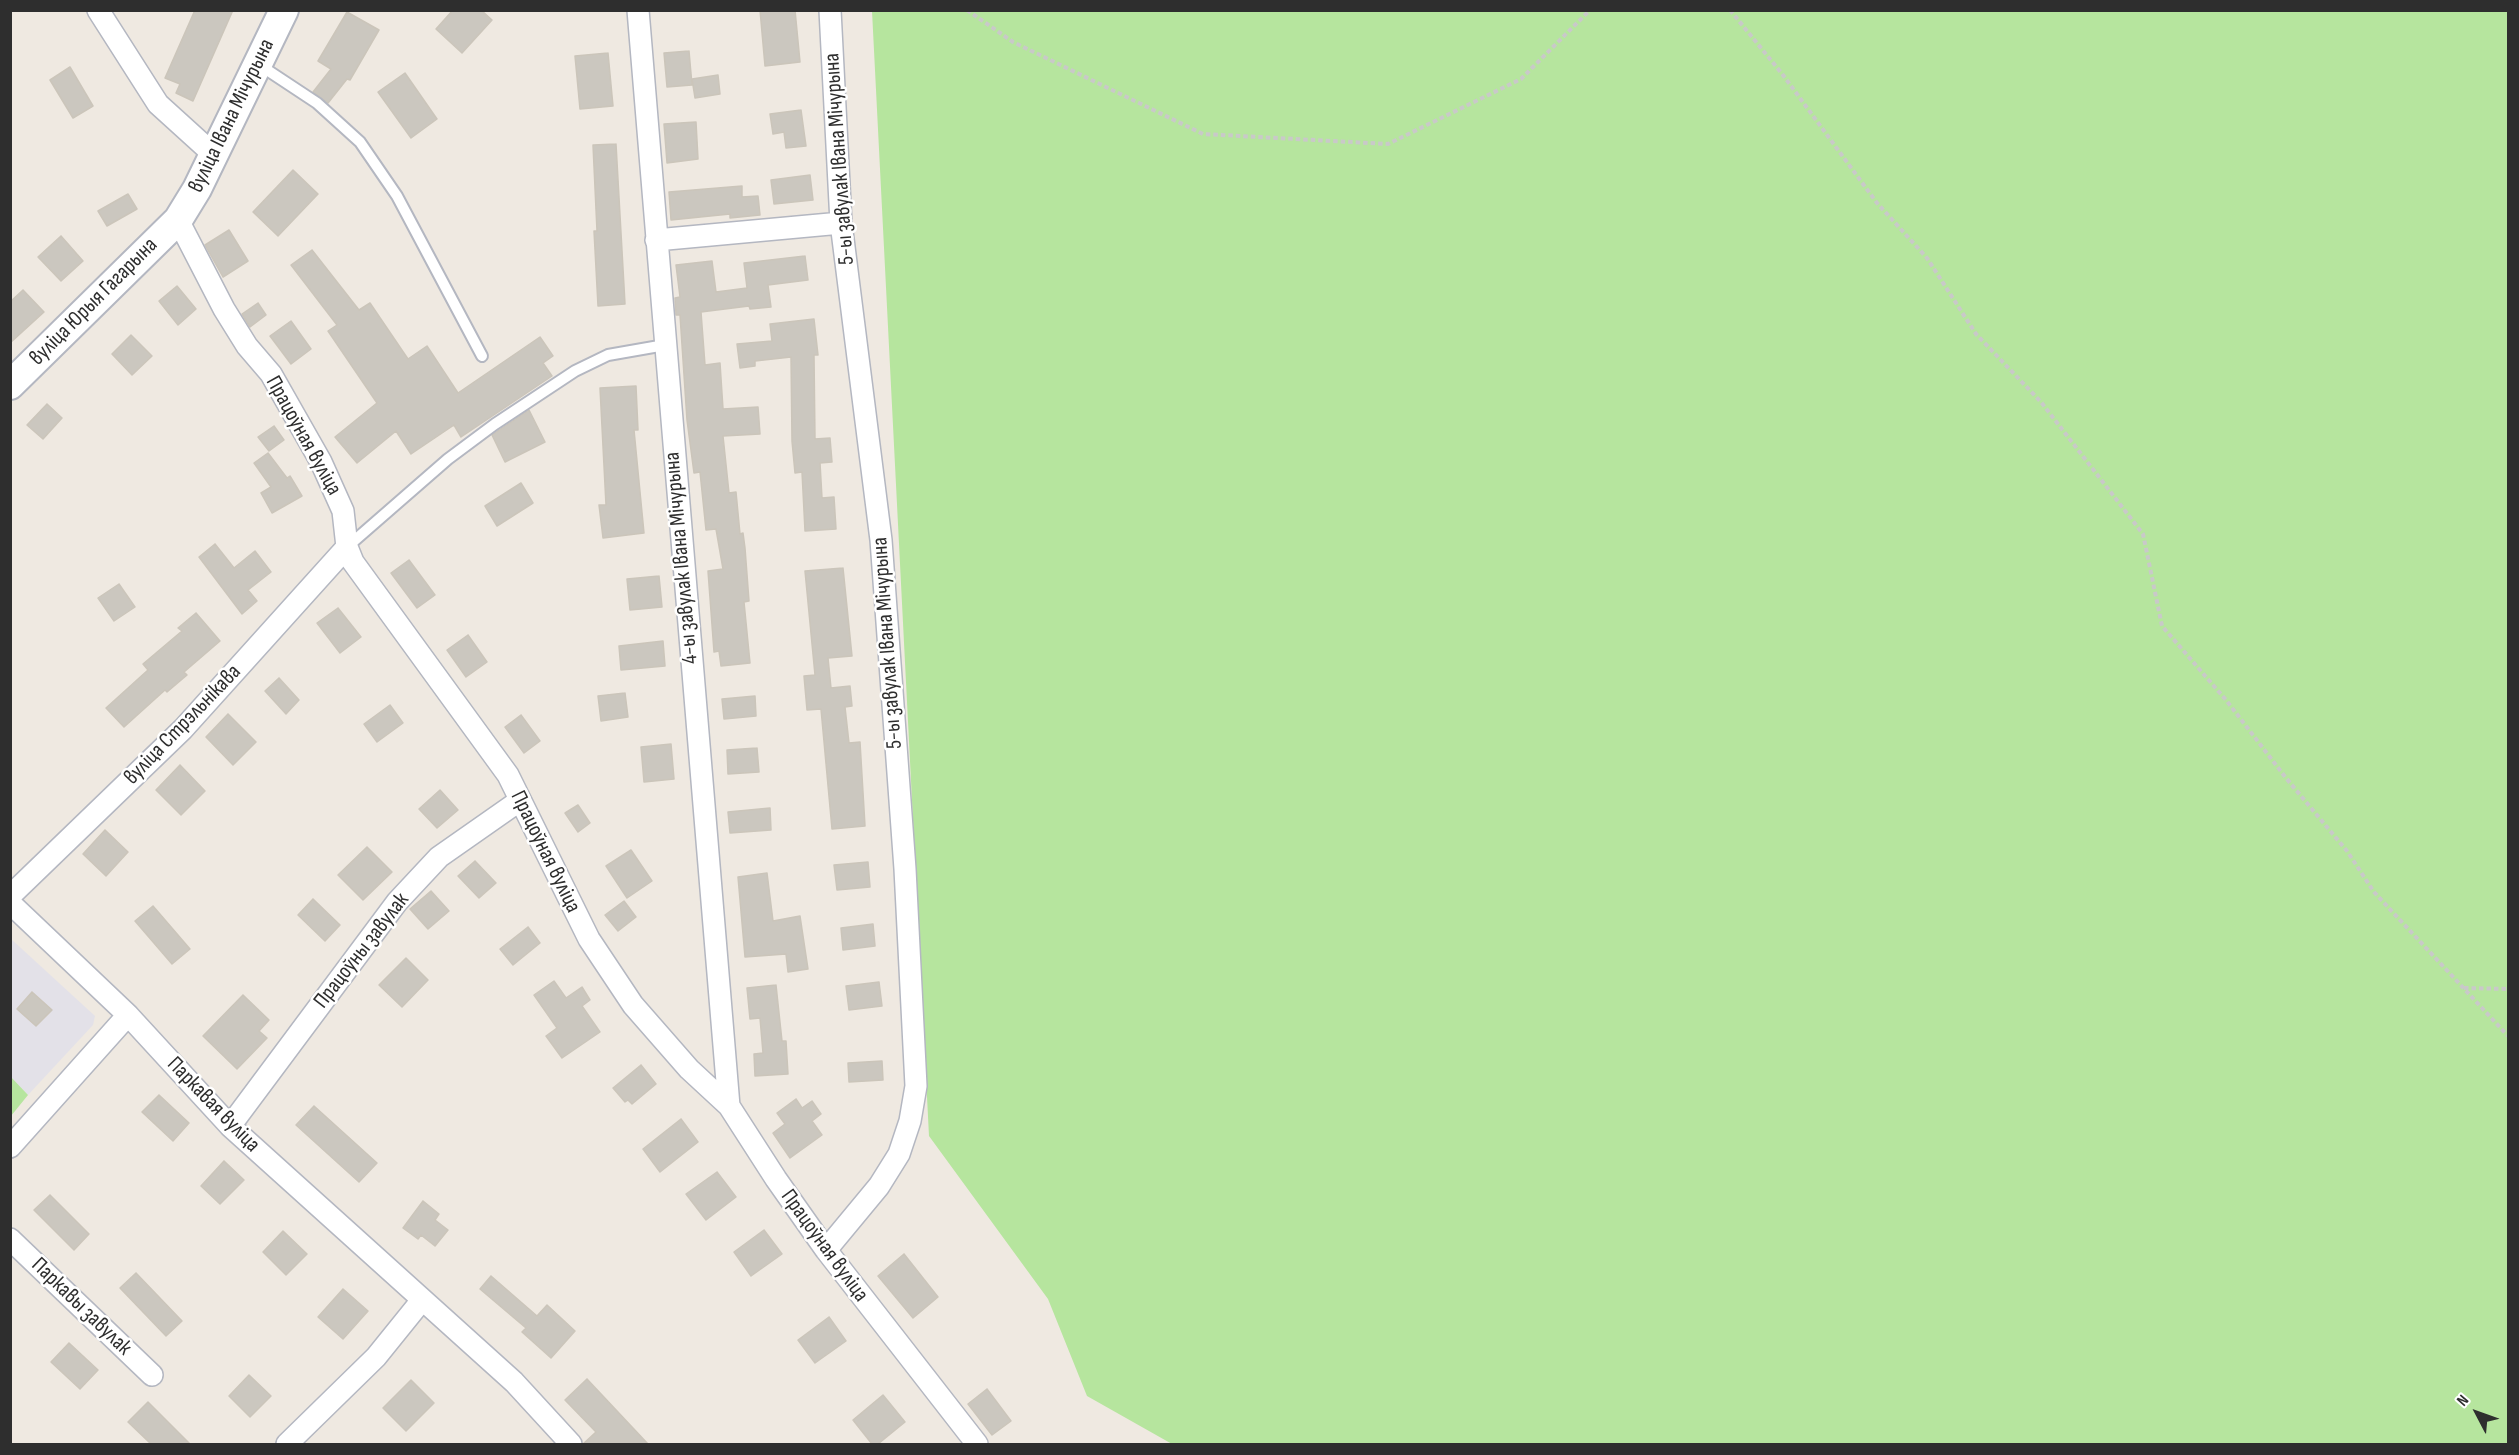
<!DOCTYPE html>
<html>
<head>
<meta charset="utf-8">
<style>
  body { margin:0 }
  #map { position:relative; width:2519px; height:1455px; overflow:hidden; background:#efe9e1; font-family:"Sofia Sans Condensed",sans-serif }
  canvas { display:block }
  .frame { position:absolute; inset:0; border:12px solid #2e2e2e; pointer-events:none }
  .north { position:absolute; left:2447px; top:1383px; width:60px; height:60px; -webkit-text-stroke:4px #fff; paint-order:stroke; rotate:311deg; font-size:16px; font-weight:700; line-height:24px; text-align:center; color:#2e2e2e }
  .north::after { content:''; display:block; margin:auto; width:21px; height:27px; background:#2e2e2e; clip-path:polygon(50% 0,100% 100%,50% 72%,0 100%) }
</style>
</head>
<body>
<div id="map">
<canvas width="2519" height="1455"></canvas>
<div class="frame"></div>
<div class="north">N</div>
</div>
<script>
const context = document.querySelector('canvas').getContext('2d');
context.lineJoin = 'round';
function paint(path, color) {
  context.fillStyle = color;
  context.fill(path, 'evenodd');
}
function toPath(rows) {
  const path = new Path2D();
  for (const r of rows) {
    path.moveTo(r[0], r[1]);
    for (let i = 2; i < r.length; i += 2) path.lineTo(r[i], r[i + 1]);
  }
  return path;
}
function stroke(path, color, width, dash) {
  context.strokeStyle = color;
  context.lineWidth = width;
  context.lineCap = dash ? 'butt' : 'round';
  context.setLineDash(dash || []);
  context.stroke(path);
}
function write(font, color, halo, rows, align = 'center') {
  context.font = font + ' "Sofia Sans Condensed",sans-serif';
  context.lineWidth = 5;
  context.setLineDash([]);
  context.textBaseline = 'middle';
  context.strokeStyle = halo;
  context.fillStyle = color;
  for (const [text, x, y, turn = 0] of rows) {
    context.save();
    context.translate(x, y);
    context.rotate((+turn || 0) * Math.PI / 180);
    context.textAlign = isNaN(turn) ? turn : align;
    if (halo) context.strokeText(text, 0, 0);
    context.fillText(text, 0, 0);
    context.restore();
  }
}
paint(toPath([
  [10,938,95,1016,93,1025,28,1095,11,1077]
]), '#e3e1e8');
paint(toPath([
  [872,11,2508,11,2508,1444,1172,1444,1087,1396,1048,1299,929,1136],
  [11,1077,28,1095,11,1116]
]), '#b6e59e');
const building = toPath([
  [195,10,233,10,193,101,176,93,180,84,165,78,195,10],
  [453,10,481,10,492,20,462,53,436,29,453,10],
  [760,10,795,10,800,62,765,66,760,10],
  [347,12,379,30,350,80,347,79,328,103,313,92,331,69,318,61,347,12],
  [689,51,692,85,667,87,664,53,689,51],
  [608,53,613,106,580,109,575,56,608,53],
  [70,67,93,106,73,118,50,80,70,67],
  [405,73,437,119,411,138,378,92,405,73],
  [718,75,720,94,695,98,692,79,718,75],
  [801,110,806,146,786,148,784,132,773,134,770,114,801,110],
  [696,122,698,159,667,163,664,124,696,122],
  [616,144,625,304,598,306,594,231,597,231,593,145,616,144],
  [293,170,318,194,278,236,253,212,293,170],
  [810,175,813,200,774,204,771,180,810,175],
  [742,186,742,197,758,196,760,215,730,218,730,214,671,220,669,192,742,186],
  [128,194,137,209,107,226,98,211,128,194],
  [229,230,248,261,223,277,205,245,229,230],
  [61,236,83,261,61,281,38,257,61,236],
  [312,250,359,310,370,303,408,359,427,346,458,393,540,337,553,356,543,363,552,376,461,437,454,425,411,454,396,431,357,463,335,437,377,403,328,331,337,325,291,265,312,250],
  [805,256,808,280,768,285,771,307,750,309,749,306,701,312,705,365,720,363,723,409,758,407,760,434,723,436,729,493,736,492,740,534,743,533,745,548,749,601,744,602,750,663,721,666,719,651,714,652,708,571,723,569,716,529,706,530,700,472,694,473,687,420,680,315,676,315,675,298,680,297,676,265,712,261,716,292,747,288,744,263,805,256],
  [177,286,196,309,178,325,159,301,177,286],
  [23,290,44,312,10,343,10,302,23,290],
  [258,303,266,315,250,327,242,314,258,303],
  [814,319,818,355,814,355,815,439,830,438,832,462,820,463,822,498,834,497,836,529,805,531,802,472,795,473,792,441,791,357,755,361,755,366,740,368,737,344,772,341,770,324,814,319],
  [291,321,311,349,291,364,270,336,291,321],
  [131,335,152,356,132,375,112,354,131,335],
  [636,386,638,430,634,430,644,533,603,538,599,505,606,505,600,388,636,386],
  [47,404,62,418,43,439,27,425,47,404],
  [529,410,545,442,505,462,492,435,529,410],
  [274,426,284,440,269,451,258,437,274,426],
  [268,453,287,478,290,476,302,496,272,513,261,493,271,487,254,463,268,453],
  [521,483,533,503,497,526,485,506,521,483],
  [215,544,234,568,255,551,271,572,248,590,257,601,242,614,199,557,215,544],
  [409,560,435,595,417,608,391,573,409,560],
  [843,568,852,656,828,658,831,688,850,686,852,706,845,707,849,743,860,742,865,826,832,829,821,709,807,710,804,676,815,675,805,571,843,568],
  [659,576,662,607,630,610,627,579,659,576],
  [119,584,135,607,114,621,98,598,119,584],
  [338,608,361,637,340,653,317,623,338,608],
  [196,613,220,641,184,672,187,675,167,692,165,690,124,727,106,708,148,670,143,664,182,631,178,628,196,613],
  [468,635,487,662,466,677,447,650,468,635],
  [663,641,665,666,621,670,619,646,663,641],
  [279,678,299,700,286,714,265,691,279,678],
  [625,693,628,717,601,721,598,696,625,693],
  [755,696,756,716,724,719,722,699,755,696],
  [390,705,403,723,377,742,364,724,390,705],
  [228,714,256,742,233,765,206,737,228,714],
  [521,715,540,741,524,753,505,727,521,715],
  [671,744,674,779,644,782,641,747,671,744],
  [757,748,759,772,728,774,727,750,757,748],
  [180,765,205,791,181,815,156,790,180,765],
  [440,790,458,810,437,828,419,809,440,790],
  [578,805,590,823,578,832,565,813,578,805],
  [770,808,771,830,730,833,728,812,770,808],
  [105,830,128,852,106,876,83,854,105,830],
  [367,847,392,872,363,900,338,875,367,847],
  [631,850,652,881,627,898,606,866,631,850],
  [475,861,496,883,479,898,458,876,475,861],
  [868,862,870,887,837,890,834,865,868,862],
  [767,873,773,921,800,916,808,969,788,972,786,954,745,957,738,877,767,873],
  [431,891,449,911,428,929,410,909,431,891],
  [313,899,340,925,325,941,298,915,313,899],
  [624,901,636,917,618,931,605,915,624,901],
  [153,906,190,949,172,964,135,921,153,906],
  [873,924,875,946,843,950,841,928,873,924],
  [528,927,540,943,513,965,500,949,528,927],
  [406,958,428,980,402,1007,379,985,406,958],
  [554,981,566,998,582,987,590,1000,582,1006,600,1032,562,1058,546,1036,557,1028,534,995,554,981],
  [879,982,882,1006,849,1010,846,986,879,982],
  [776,985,782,1041,786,1041,788,1074,755,1076,754,1054,763,1053,760,1018,750,1019,747,988,776,985],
  [32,992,52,1010,36,1026,17,1009,32,992],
  [243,995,269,1020,259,1031,267,1038,237,1069,203,1036,243,995],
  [882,1061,883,1080,849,1082,848,1063,882,1061],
  [641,1065,656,1084,632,1104,628,1100,625,1102,613,1088,641,1065],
  [159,1095,189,1123,173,1141,142,1112,159,1095],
  [796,1099,802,1108,812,1101,821,1114,812,1121,822,1135,790,1158,773,1133,785,1124,777,1113,796,1099],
  [314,1106,377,1163,359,1182,296,1125,314,1106],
  [681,1119,698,1142,660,1172,643,1149,681,1119],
  [224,1161,244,1180,220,1204,201,1186,224,1161],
  [717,1172,736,1197,706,1220,686,1194,717,1172],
  [50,1195,89,1234,74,1250,34,1210,50,1195],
  [423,1201,439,1214,435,1220,448,1230,435,1246,421,1235,418,1239,403,1228,423,1201],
  [764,1230,782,1254,751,1276,734,1252,764,1230],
  [283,1231,307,1254,286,1275,263,1252,283,1231],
  [904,1254,938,1297,913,1318,878,1276,904,1254],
  [136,1273,182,1321,166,1336,120,1288,136,1273],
  [491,1276,537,1316,547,1305,575,1331,551,1358,522,1332,526,1328,480,1289,491,1276],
  [343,1289,368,1311,343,1339,318,1317,343,1289],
  [829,1317,846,1341,815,1363,798,1340,829,1317],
  [69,1343,98,1370,80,1389,51,1362,69,1343],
  [249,1375,271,1396,250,1417,229,1396,249,1375],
  [587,1379,648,1444,583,1444,596,1432,565,1400,587,1379],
  [411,1380,434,1403,406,1431,383,1408,411,1380],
  [987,1389,1011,1421,992,1435,968,1404,987,1389],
  [883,1395,905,1422,878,1444,872,1444,853,1420,883,1395],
  [148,1402,190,1444,151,1444,128,1422,148,1402]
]);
paint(building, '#cbc7bf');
stroke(building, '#cbc5ba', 1.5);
const lane = toPath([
  [258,64,317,103,360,142,397,196,482,356],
  [347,547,448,459,495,424,575,371,608,355,665,345]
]);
const street = toPath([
  [98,10,158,104,212,153],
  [638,10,729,1106],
  [178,220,224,309,247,346,271,374,321,462,343,511,347,547,353,562,508,775,589,939,633,1005,689,1069,729,1106,776,1179,826,1250,977,1444],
  [656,240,841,223],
  [10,896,183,729,347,547],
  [10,903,128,1015,230,1126,514,1382,571,1444],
  [230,1126,397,902,439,857,519,801],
  [10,1147,128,1015],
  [10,1239,152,1375],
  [826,1250,879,1186,899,1154,910,1121,916,1086,905,869,881,540,841,223,830,10],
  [287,1444,376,1357,422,1300]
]);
const secondary = toPath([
  [10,385,178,220,197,189,284,10]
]);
stroke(lane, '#b4b7c1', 14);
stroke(street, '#b4b7c1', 24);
stroke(secondary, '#b4b7c1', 32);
stroke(toPath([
  [967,10,1013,42,1203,134,1388,144,1521,79,1590,10],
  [1730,10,1783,75,1877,203,1927,258,1976,334,2041,402,2143,534,2162,626,2226,700,2286,778,2347,851,2374,892,2508,1036],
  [2464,988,2508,989]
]), '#c9c9c9', 4, [4.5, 3]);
stroke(lane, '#fff', 10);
stroke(street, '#fff', 21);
stroke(secondary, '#fff', 28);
write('22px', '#2e2e2e', '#fff', [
  ["вуліца Івана Мічурына",232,116,-64],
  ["5-ы завулак Івана Мічурына",840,159,-94],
  ["вуліца Юрыя Гагарына",94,302,-45],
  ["Працоўная вуліца",303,436,61],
  ["4-ы завулак Івана Мічурына",682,558,-95],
  ["5-ы завулак Івана Мічурына",888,643,-94],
  ["вуліца Стрэльнікава",183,725,-46],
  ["Працоўная вуліца",545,852,64],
  ["Працоўны завулак",362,951,-52],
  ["Паркавая вуліца",213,1105,46],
  ["Працоўная вуліца",824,1246,54],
  ["Паркавы завулак",81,1307,44]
]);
</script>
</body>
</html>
